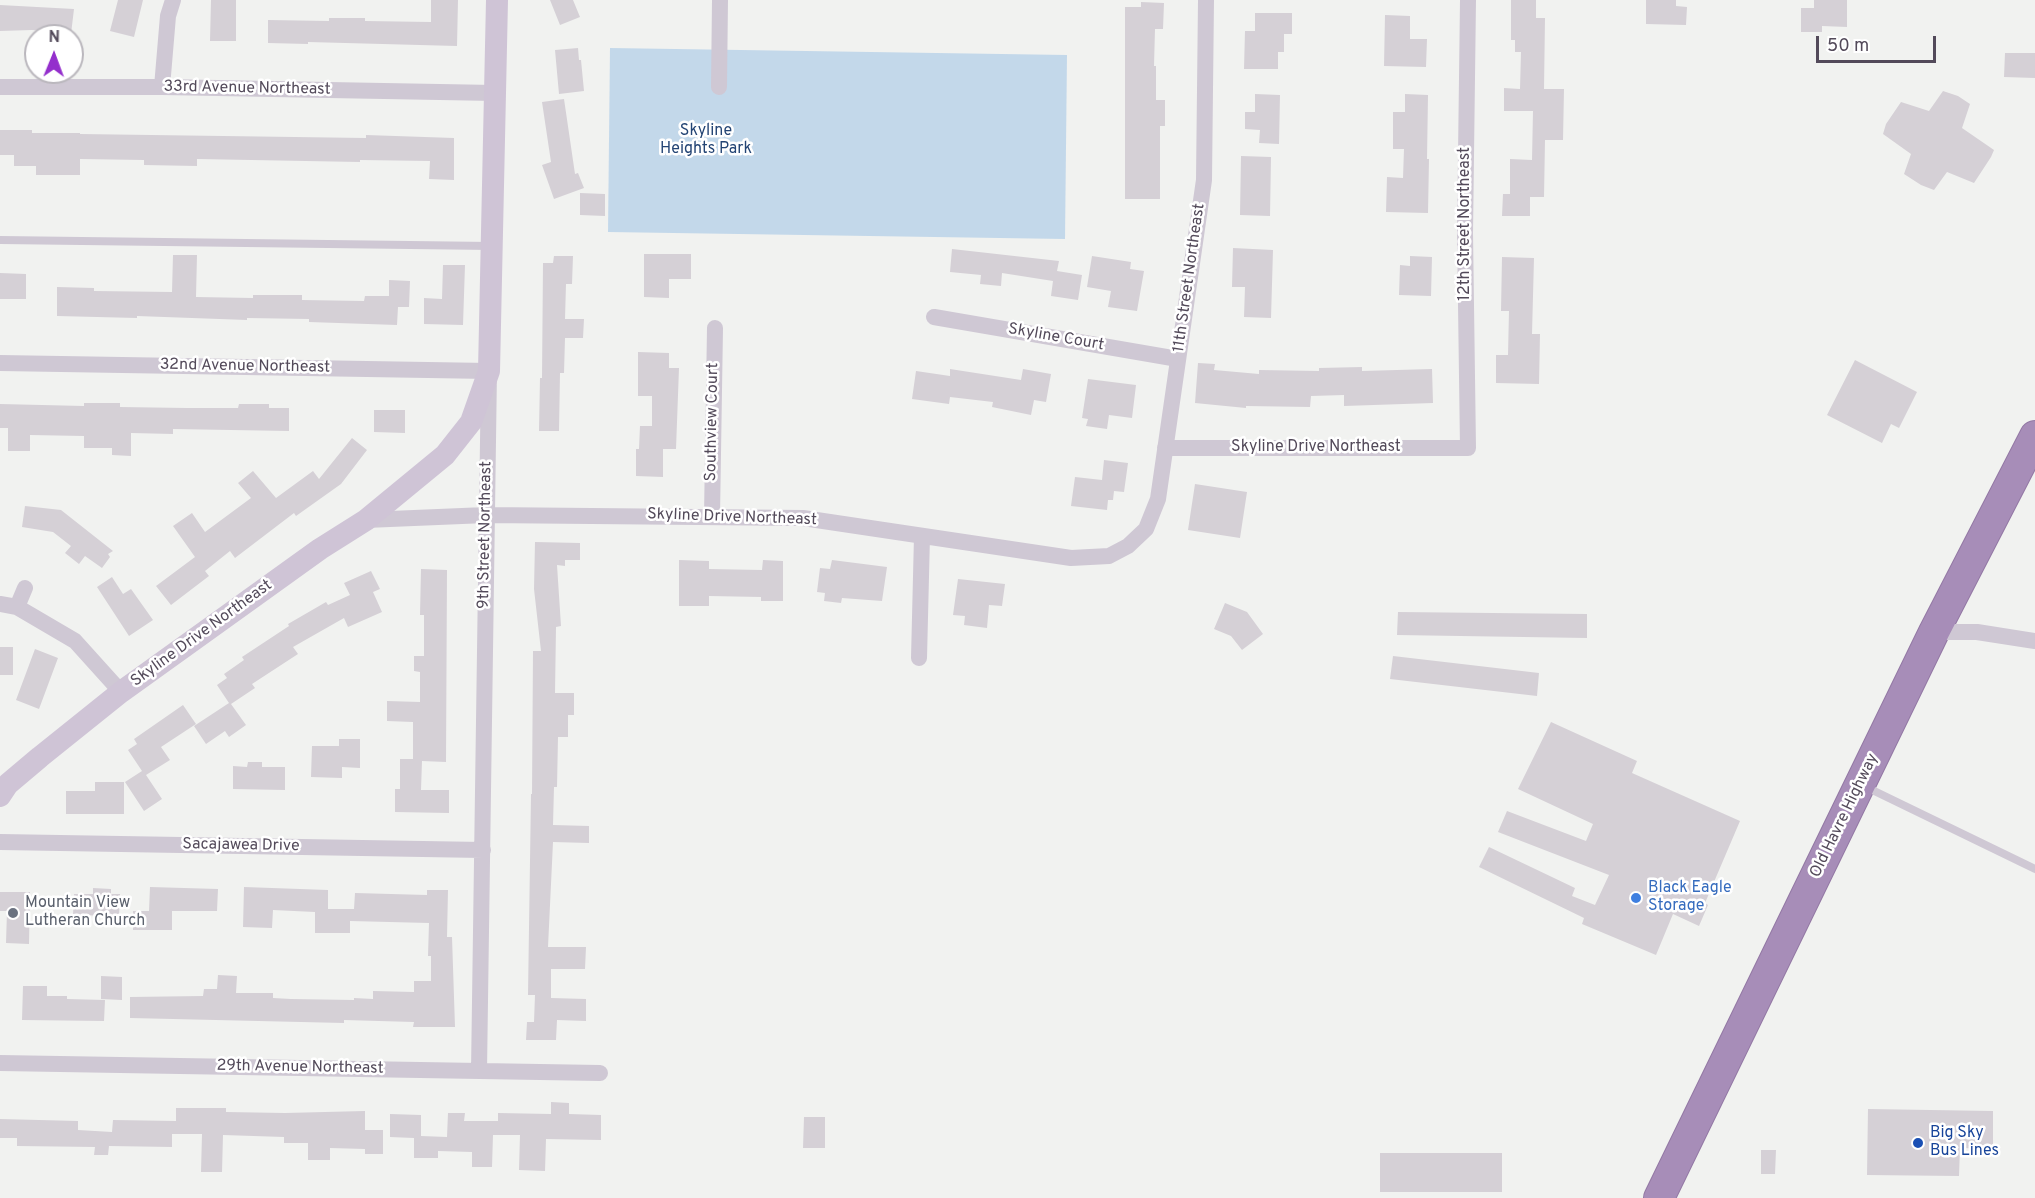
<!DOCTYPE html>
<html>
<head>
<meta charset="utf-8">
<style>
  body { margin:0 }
  #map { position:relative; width:2035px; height:1198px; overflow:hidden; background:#f1f2f0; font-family:Overpass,sans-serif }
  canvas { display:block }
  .north { position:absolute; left:24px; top:24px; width:60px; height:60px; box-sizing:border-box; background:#fff; border:2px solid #bab7bd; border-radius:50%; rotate:1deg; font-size:16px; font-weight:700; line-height:24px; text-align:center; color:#534a5a }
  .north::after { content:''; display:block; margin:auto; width:21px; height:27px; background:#942fcc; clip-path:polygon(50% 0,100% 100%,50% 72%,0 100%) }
  .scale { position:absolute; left:1816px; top:36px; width:120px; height:27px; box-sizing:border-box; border:3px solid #534a5a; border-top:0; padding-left:8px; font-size:18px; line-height:21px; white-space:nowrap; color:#534a5a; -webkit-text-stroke:4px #fff; paint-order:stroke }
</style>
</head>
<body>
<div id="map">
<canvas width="2035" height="1198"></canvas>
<div class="north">N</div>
<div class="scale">50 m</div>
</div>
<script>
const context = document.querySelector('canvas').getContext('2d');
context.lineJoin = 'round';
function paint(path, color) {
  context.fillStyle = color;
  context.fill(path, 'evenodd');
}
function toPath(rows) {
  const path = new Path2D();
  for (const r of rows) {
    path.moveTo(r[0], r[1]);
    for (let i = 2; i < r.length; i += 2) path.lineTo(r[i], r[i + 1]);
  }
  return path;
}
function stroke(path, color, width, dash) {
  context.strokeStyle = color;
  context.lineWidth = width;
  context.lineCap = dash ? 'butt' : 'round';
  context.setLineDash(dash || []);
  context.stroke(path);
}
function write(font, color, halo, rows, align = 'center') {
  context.font = font + ' Overpass,sans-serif';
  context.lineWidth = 5;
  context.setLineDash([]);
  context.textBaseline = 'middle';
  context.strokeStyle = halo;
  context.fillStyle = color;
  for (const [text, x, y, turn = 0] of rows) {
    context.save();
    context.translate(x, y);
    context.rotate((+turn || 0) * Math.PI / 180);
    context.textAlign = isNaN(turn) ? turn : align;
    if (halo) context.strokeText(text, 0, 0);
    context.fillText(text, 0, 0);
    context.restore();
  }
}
paint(toPath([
  [610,48,1067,55,1065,239,608,232]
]), '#c3d8ea');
paint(toPath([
  [118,0,143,0,134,37,110,31],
  [211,0,236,0,236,41,210,41],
  [431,0,458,0,457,46,308,42,308,44,268,43,268,20,329,21,329,18,365,18,365,21,431,22],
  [550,0,573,0,580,17,560,25],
  [1511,0,1536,0,1536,18,1545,18,1544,89,1564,89,1563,140,1545,140,1544,197,1530,197,1530,216,1502,216,1503,194,1510,194,1510,159,1532,160,1533,111,1504,111,1504,88,1520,89,1521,52,1515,52,1515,40,1511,40],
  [1646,0,1676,0,1676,6,1687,7,1686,25,1646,24],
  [1814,0,1847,0,1847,27,1822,26,1822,32,1801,32,1801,8,1814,8],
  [1141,2,1164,3,1163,29,1155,29,1154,66,1156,66,1156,100,1165,100,1165,126,1160,126,1160,199,1125,199,1125,7,1141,7],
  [0,5,74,9,71,34,32,30,0,31],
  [1255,13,1292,13,1292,34,1284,34,1284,52,1278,52,1278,69,1244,69,1245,31,1255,31],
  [1385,15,1410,16,1410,39,1427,39,1426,67,1384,66],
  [578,48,579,60,581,60,584,91,559,94,555,50],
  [2005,53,2035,53,2035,78,2004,77],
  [1943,91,1958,96,1970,104,1962,128,1994,150,1991,157,1974,183,1947,172,1934,190,1921,185,1904,174,1911,154,1883,134,1886,124,1901,102,1929,111],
  [1255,94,1280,95,1279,144,1259,143,1260,130,1245,129,1245,112,1255,112],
  [1405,94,1428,95,1427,159,1429,159,1428,213,1386,212,1387,177,1403,178,1404,149,1393,149,1393,112,1405,112],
  [564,99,575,174,578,173,584,188,554,199,542,165,551,162,542,102],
  [0,130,32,130,32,133,80,133,80,134,366,138,366,135,454,138,454,180,429,179,430,161,360,160,360,162,197,159,197,166,144,165,144,160,80,159,80,175,36,175,36,166,14,166,14,155,0,155],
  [1241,156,1271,157,1270,216,1240,215],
  [580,193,605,194,605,216,580,215],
  [1233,248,1273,250,1271,318,1244,317,1245,287,1232,287],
  [952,249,1059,261,1057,271,1082,275,1078,300,1051,296,1053,281,1002,273,1001,286,980,284,981,275,950,272],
  [644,254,691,254,691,279,669,279,669,298,644,297],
  [173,255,197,255,196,297,253,298,253,295,302,295,302,300,364,301,365,296,389,296,389,280,410,281,409,307,398,307,397,325,309,322,309,319,247,318,247,320,137,316,137,318,57,316,57,287,94,288,94,291,172,292],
  [554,256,573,256,572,284,566,284,565,319,584,319,583,338,565,338,564,373,560,373,559,431,539,431,540,378,542,378,543,263,553,263],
  [1092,256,1131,262,1130,269,1144,271,1137,311,1108,307,1111,291,1087,287],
  [1410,256,1432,257,1431,296,1399,295,1400,265,1410,266],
  [1502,257,1534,258,1532,334,1540,334,1539,384,1496,383,1496,355,1508,355,1509,311,1501,311],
  [443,265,465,265,463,325,424,324,424,298,442,299],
  [0,273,26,274,26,299,0,299],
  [638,352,669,353,669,368,679,368,676,449,663,449,663,477,636,476,636,449,639,449,640,426,652,426,652,396,638,396],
  [1855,360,1917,392,1899,428,1891,424,1882,443,1827,415],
  [1198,363,1215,364,1214,370,1259,374,1259,370,1319,371,1319,368,1362,367,1362,371,1432,369,1433,403,1344,406,1344,395,1311,396,1310,407,1246,406,1246,408,1195,403],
  [950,369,1021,380,1023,369,1051,374,1046,402,1034,400,1031,415,992,407,993,402,950,397,949,404,912,399,916,371,950,376],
  [1088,379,1136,385,1132,418,1109,415,1107,429,1086,426,1088,419,1082,418],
  [84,403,120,403,120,407,187,408,238,408,239,404,269,404,269,408,289,408,289,431,173,429,173,434,131,433,131,456,112,455,112,448,84,448,84,436,30,435,30,451,8,451,8,428,0,428,0,404,84,406],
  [374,410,405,410,405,433,374,432],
  [352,438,367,450,341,484,296,516,294,513,235,558,230,551,205,571,209,576,171,605,156,586,195,557,173,526,192,513,205,532,251,498,238,483,253,471,276,498,313,471,319,479],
  [1104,460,1128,463,1124,492,1114,491,1113,500,1108,500,1107,510,1071,506,1075,477,1102,480],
  [1195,484,1247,492,1240,538,1188,530],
  [25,506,61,510,113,551,108,554,110,557,102,568,85,556,79,564,65,553,71,546,53,532,22,527],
  [535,542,580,543,580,560,565,560,565,566,557,565,561,626,556,627,555,693,574,693,574,715,568,715,568,737,558,737,557,787,554,787,553,825,589,826,589,843,553,842,548,947,586,947,585,969,551,969,551,998,586,999,586,1021,557,1020,556,1040,526,1040,527,1022,534,1022,535,995,528,995,531,794,532,794,533,651,541,651,534,589],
  [679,560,709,561,709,569,762,570,763,560,783,561,783,601,761,601,761,597,709,596,709,606,679,606],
  [832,560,887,567,882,601,842,598,841,603,824,601,825,593,817,592,820,568,830,569],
  [421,569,447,570,446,762,422,761,421,790,449,790,449,813,395,812,395,789,400,789,400,759,413,759,413,722,387,721,387,701,420,702,420,672,414,671,414,656,424,656,424,615,420,615],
  [371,571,380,589,373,592,382,612,348,627,344,618,293,647,298,654,252,684,255,688,231,704,246,725,229,737,225,731,206,744,194,726,229,703,217,685,227,678,224,674,244,660,242,657,289,626,288,624,326,602,328,605,350,595,344,583],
  [112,577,123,594,131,589,153,620,129,636,97,587],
  [958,579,1005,584,1002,606,989,605,987,628,964,625,965,616,953,615],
  [1225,603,1247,612,1263,634,1242,650,1231,636,1214,629],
  [1398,612,1587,614,1587,638,1397,635],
  [0,647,13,647,13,675,0,675],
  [35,649,58,658,39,709,16,700],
  [1393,656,1539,673,1537,696,1390,679],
  [183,705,196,724,161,747,170,760,146,775,162,799,144,811,125,782,142,771,128,750,137,744,134,739],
  [1551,722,1637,761,1632,773,1740,821,1705,903,1708,905,1699,926,1673,914,1656,955,1582,924,1584,918,1479,867,1489,847,1575,888,1572,896,1595,905,1609,875,1498,832,1507,811,1586,841,1593,824,1518,789],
  [339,739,360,739,360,768,342,767,342,778,311,777,312,746,339,746],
  [248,762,262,762,262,767,285,767,285,790,233,789,233,766,247,767],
  [95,782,124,782,124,814,66,814,66,791,95,791],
  [150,887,218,889,217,911,172,911,172,930,133,930,133,911,149,911],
  [244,887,328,890,328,909,354,909,355,893,427,895,427,890,448,890,447,937,452,937,455,1027,413,1027,414,1022,344,1020,344,1023,130,1018,130,997,203,996,204,989,217,989,218,975,237,976,236,993,273,993,273,998,291,999,354,1000,354,998,373,999,373,991,414,992,414,981,431,981,431,956,428,956,429,923,350,921,350,933,315,933,315,912,273,910,272,928,243,927],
  [93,888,111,889,111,894,120,894,119,916,73,915,74,894,93,894],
  [0,892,30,892,29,944,6,943,7,911,0,911],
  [101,976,122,977,122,1000,101,999],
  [23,986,47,986,47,996,67,996,67,999,105,1000,104,1021,22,1020],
  [551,1102,569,1103,569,1114,601,1115,601,1140,546,1139,545,1171,519,1170,520,1135,493,1135,492,1167,472,1167,472,1152,438,1151,438,1158,414,1158,414,1138,390,1137,390,1114,421,1115,421,1136,447,1137,448,1113,465,1113,464,1121,498,1121,498,1113,551,1114],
  [176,1108,226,1108,226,1112,285,1113,365,1111,365,1130,383,1130,383,1154,365,1154,365,1149,330,1148,330,1160,308,1160,308,1143,284,1143,284,1137,223,1135,222,1172,201,1172,202,1134,172,1134,172,1147,109,1146,108,1155,94,1155,95,1147,17,1146,17,1138,0,1138,0,1119,78,1121,78,1130,112,1132,113,1120,176,1121],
  [1868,1109,1993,1111,1993,1149,1960,1148,1959,1176,1867,1175],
  [804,1117,825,1117,825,1148,803,1148],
  [1761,1150,1776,1150,1775,1174,1761,1174],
  [1380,1153,1502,1153,1502,1192,1380,1192]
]), '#d5d0d6');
const highway = toPath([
  [1659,1198,1934,632,2035,436]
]);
stroke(highway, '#9378a4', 32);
stroke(toPath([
  [0,240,492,246],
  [1864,786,2035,869]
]), '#cfc8d4', 8);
stroke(toPath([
  [0,87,162,87,495,93],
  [162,87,168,16,173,0],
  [719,87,720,0],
  [934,317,1178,359],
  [0,363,489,371,479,1071],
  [1165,448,1468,448,1465,233,1468,0],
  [712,516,715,328],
  [366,520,486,515,803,518,1071,558,1109,556,1128,546,1146,529,1158,499,1204,180,1206,0],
  [0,604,17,607,75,641,121,692],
  [17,607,25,588],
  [1934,632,1977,632,2035,641],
  [919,658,922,536],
  [0,842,483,850],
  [0,1063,600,1073]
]), '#cfc8d4', 16);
stroke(toPath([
  [0,796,8,784,40,757,121,692,320,549,366,520,445,455,471,422,489,371,497,0]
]), '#cfc4d6', 22);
stroke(highway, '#a78db8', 30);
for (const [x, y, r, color] of [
  [1636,898,6,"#3f7fe0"],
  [13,913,6,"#6b7280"],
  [1918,1143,6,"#1a4fb4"]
]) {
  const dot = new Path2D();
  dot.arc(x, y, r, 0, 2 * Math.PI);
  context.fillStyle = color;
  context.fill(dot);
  stroke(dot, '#fff', 2);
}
write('16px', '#534a5a', '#fff', [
  ["33rd Avenue Northeast",247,89,1],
  ["12th Street Northeast",1466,224,-90],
  ["11th Street Northeast",1190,278,-82],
  ["Skyline Court",1056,338,10],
  ["32nd Avenue Northeast",245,367,1],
  ["Southview Court",713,422,-89],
  ["Skyline Drive Northeast",1316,448],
  ["Skyline Drive Northeast",732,518,2],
  ["9th Street Northeast",486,535,-89],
  ["Skyline Drive Northeast",202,634,-36],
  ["Old Havre Highway",1845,816,-64],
  ["Sacajawea Drive",241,846,1],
  ["29th Avenue Northeast",300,1068,1]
]);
write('16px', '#234474', '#fff', [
  ["Skyline",706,132],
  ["Heights Park",706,150]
]);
write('16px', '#366cbe', '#fff', [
  ["Black Eagle",1648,889],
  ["Storage",1648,907]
], 'left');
write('16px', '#5b616d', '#fff', [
  ["Mountain View",25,904],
  ["Lutheran Church",25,922]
], 'left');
write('16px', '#164399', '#fff', [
  ["Big Sky",1930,1134],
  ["Bus Lines",1930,1152]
], 'left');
</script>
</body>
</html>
